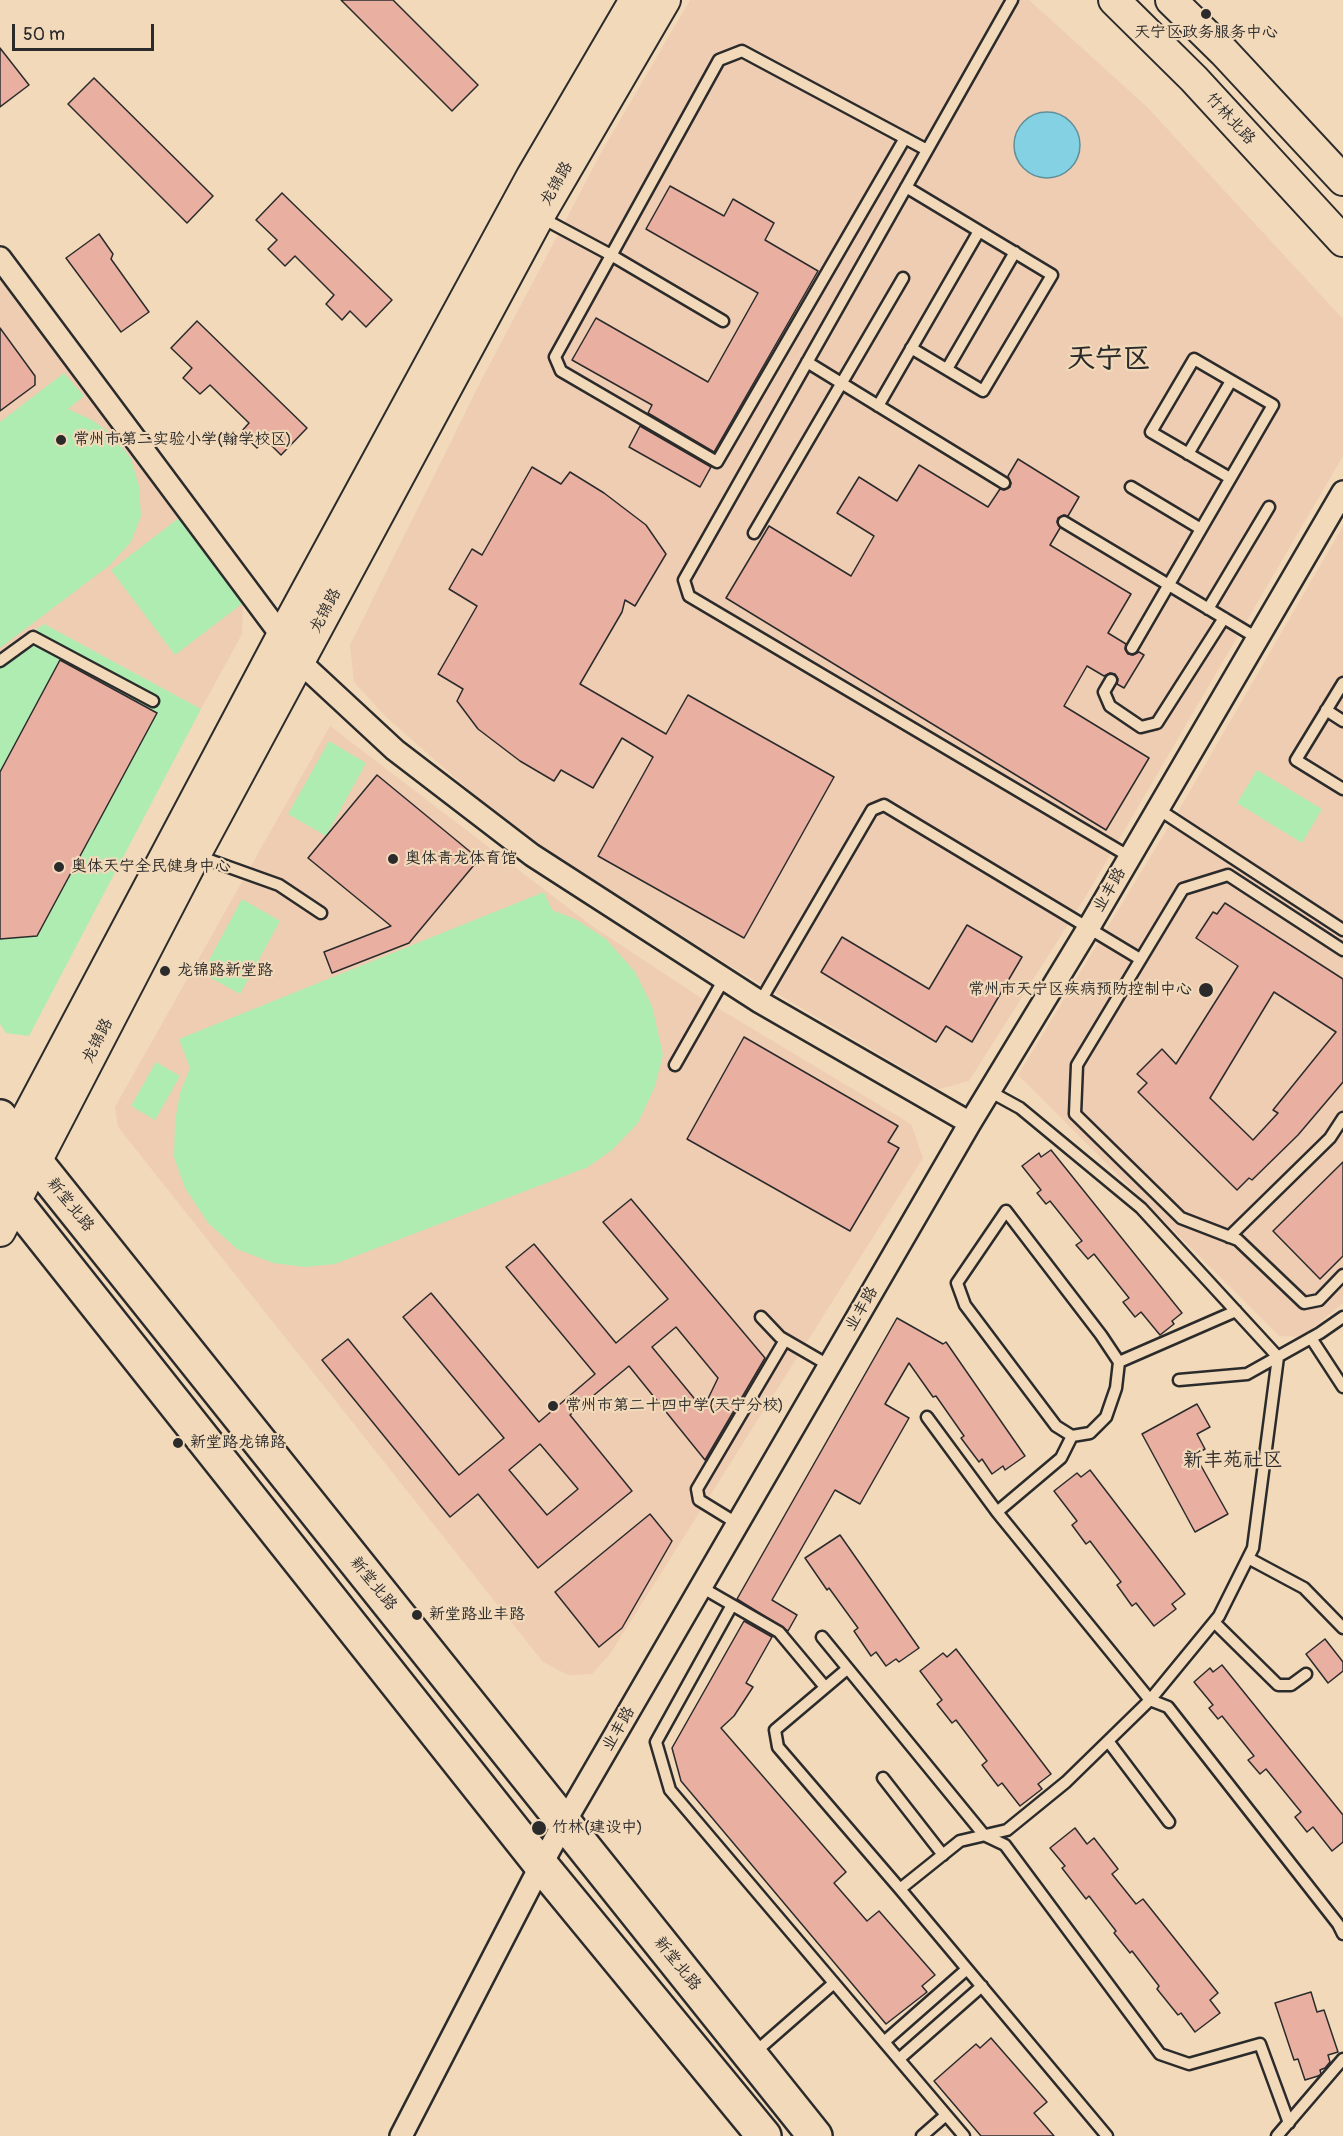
<!DOCTYPE html>
<html>
<head>
<meta charset="utf-8">
<style>
  body { margin:0 }
  #map { position:relative; width:1343px; height:2136px; overflow:hidden; background:#f2d9ba; font-family:Pangolin,sans-serif }
  canvas { display:block }
  .scale { position:absolute; left:12px; top:24px; width:142px; height:27px; box-sizing:border-box; border:3px solid #2b2b2b; border-top:0; padding-left:8px; font-size:18px; line-height:21px; white-space:nowrap; color:#2b2b2b; -webkit-text-stroke:4px #f2d9ba; paint-order:stroke }
</style>
</head>
<body>
<div id="map">
<canvas width="1343" height="2136"></canvas>
<div class="scale">50 m</div>
</div>
<script>
const context = document.querySelector('canvas').getContext('2d');
context.lineJoin = 'round';
function paint(path, color) {
  context.fillStyle = color;
  context.fill(path, 'evenodd');
}
function toPath(rows) {
  const path = new Path2D();
  for (const r of rows) {
    if (r.length === 3) {
      path.moveTo(r[0] + r[2], r[1]);
      path.arc(r[0], r[1], r[2], 0, 2 * Math.PI);
      continue;
    }
    path.moveTo(r[0], r[1]);
    for (let i = 2; i < r.length; i += 2) path.lineTo(r[i], r[i + 1]);
  }
  return path;
}
function stroke(path, color, width, dash) {
  context.strokeStyle = color;
  context.lineWidth = width;
  context.lineCap = dash ? 'butt' : 'round';
  context.setLineDash(dash || []);
  context.stroke(path);
}
function write(font, color, halo, rows, align = 'center') {
  context.font = font + ' Pangolin,"LXGW WenKai TC",sans-serif';
  context.lineWidth = 4.5;
  context.setLineDash([]);
  context.textBaseline = 'middle';
  context.strokeStyle = halo;
  context.fillStyle = color;
  for (const [text, x, y, turn = 0] of rows) {
    context.save();
    context.translate(x, y);
    context.rotate((+turn || 0) * Math.PI / 180);
    context.textAlign = isNaN(turn) ? turn : align;
    if (halo) context.strokeText(text, 0, 0);
    context.fillText(text, 0, 0);
    context.restore();
  }
}
paint(toPath([
  [690,0,1029,0,1147,107,1343,319,1343,456,1086,896,969,1081,939,1089,735,969,511,827,386,717,354,682,350,645,483,377,602,151],
  [0,280,243,601,242,634,201,709,44,624,0,655],
  [1343,526,1343,1303,1302,1337,1279,1336,1018,1075,1183,803],
  [330,726,592,926,701,998,911,1124,923,1158,610,1654,592,1674,568,1675,543,1662,118,1127,115,1107]
]), '#efcdb3');
paint(toPath([
  [64,373,84,396,68,409,92,420,113,435,131,459,139,486,141,516,131,542,110,565,0,648,0,422],
  [179,518,243,603,175,655,111,570],
  [44,624,201,709,29,1036,6,1033,0,1024,0,655],
  [329,741,366,763,326,836,288,814],
  [1257,770,1322,809,1302,843,1237,803],
  [544,892,552,910,577,920,606,939,635,972,652,1006,663,1055,655,1086,638,1123,612,1150,588,1167,335,1264,305,1267,273,1263,237,1249,208,1223,185,1188,174,1157,175,1121,180,1093,190,1068,179,1039],
  [242,899,280,921,240,994,202,973],
  [156,1062,180,1076,155,1120,131,1106]
]), '#afecb1');
const water = toPath([
  [1047,145,33]
]);
paint(water, '#84d1e3');
stroke(water, '#608f99', 1.5);
const building = toPath([
  [341,0,393,0,478,85,452,111,341,0],
  [0,48,29,85,0,107,0,48],
  [94,78,213,196,187,223,68,104,94,78],
  [670,186,724,216,733,199,774,223,765,240,818,271,714,452,648,413,652,405,572,360,596,318,708,382,758,293,646,229,670,186],
  [282,193,392,300,366,327,350,311,342,320,326,304,334,295,295,256,285,266,268,249,277,240,256,220,282,193],
  [99,234,113,254,111,259,149,312,121,332,66,258,99,234],
  [197,321,307,428,281,455,265,439,257,448,241,432,249,423,210,385,200,394,183,378,192,368,171,348,197,321],
  [0,328,35,376,35,385,0,411,0,328],
  [640,426,711,467,700,487,629,447,640,426],
  [1018,459,1079,497,1068,516,1064,515,1058,518,1057,522,1060,528,1050,545,1131,594,1108,633,1126,644,1125,649,1128,654,1133,655,1139,652,1144,655,1124,688,1117,684,1118,679,1115,674,1110,673,1104,676,1087,666,1064,706,1149,758,1106,830,726,598,769,526,851,576,874,536,837,513,859,477,897,501,919,465,988,507,1000,489,1004,490,1010,487,1011,483,1008,476,1018,459],
  [532,467,561,484,570,472,604,493,646,525,666,554,635,606,625,600,622,612,580,684,666,734,688,695,834,777,744,938,598,856,653,757,622,738,593,788,561,770,554,781,520,761,478,729,457,701,463,689,438,674,477,606,449,589,472,549,482,555,532,467],
  [60,660,157,713,37,936,0,939,0,772,60,660],
  [377,775,479,859,409,943,332,973,324,952,391,926,308,858,377,775],
  [1225,903,1343,979,1343,1082,1298,1135,1252,1180,1249,1178,1237,1190,1138,1092,1147,1083,1137,1074,1162,1049,1176,1064,1238,966,1196,938,1213,912,1217,914,1225,903],
  [1274,992,1336,1032,1273,1110,1278,1113,1253,1140,1210,1098,1274,992],
  [967,925,1022,957,972,1042,946,1026,936,1042,821,972,842,937,929,989,967,925],
  [744,1037,898,1126,888,1142,899,1148,850,1231,687,1139,744,1037],
  [1051,1150,1182,1313,1172,1321,1174,1324,1160,1335,1141,1312,1135,1317,1123,1302,1129,1298,1094,1254,1088,1259,1076,1245,1082,1241,1050,1201,1046,1204,1037,1193,1041,1190,1022,1166,1039,1153,1041,1157,1051,1150],
  [1343,1162,1343,1256,1320,1279,1273,1231,1343,1162],
  [631,1199,765,1358,705,1460,629,1366,570,1415,632,1491,538,1568,478,1494,450,1517,322,1360,348,1339,459,1475,504,1438,403,1317,431,1293,539,1422,595,1374,506,1267,534,1244,616,1343,668,1299,603,1222,631,1199],
  [676,1327,718,1378,703,1409,652,1347,676,1327],
  [540,1444,578,1489,547,1515,509,1470,540,1444],
  [897,1318,943,1344,946,1342,1025,1456,1005,1470,1003,1466,992,1474,982,1459,979,1462,961,1438,964,1436,936,1396,933,1397,909,1363,885,1404,909,1418,860,1504,835,1490,772,1600,797,1615,788,1631,737,1599,897,1318],
  [1197,1404,1210,1427,1197,1434,1205,1449,1195,1455,1228,1514,1195,1532,1142,1434,1197,1404],
  [1090,1470,1185,1594,1172,1604,1176,1609,1154,1626,1136,1603,1132,1606,1117,1585,1121,1582,1090,1541,1086,1544,1072,1525,1077,1521,1054,1491,1077,1473,1081,1477,1090,1470],
  [650,1514,672,1541,622,1628,599,1647,555,1592,650,1514],
  [840,1535,919,1648,899,1662,896,1659,886,1666,876,1652,871,1656,854,1631,858,1628,829,1588,827,1590,805,1558,840,1535],
  [744,1621,772,1637,746,1683,753,1687,734,1716,721,1728,846,1872,834,1883,867,1921,879,1911,935,1975,922,1986,927,1992,886,2024,681,1781,672,1748,744,1621],
  [1325,1639,1343,1662,1343,1671,1328,1683,1306,1654,1325,1639],
  [956,1649,1051,1774,1038,1784,1042,1789,1020,1806,1002,1783,998,1786,982,1765,987,1761,956,1720,952,1723,937,1704,942,1700,920,1671,943,1653,947,1657,956,1649],
  [1222,1665,1343,1815,1343,1842,1332,1851,1313,1827,1307,1832,1295,1817,1301,1812,1266,1769,1260,1774,1248,1760,1254,1756,1222,1716,1218,1719,1209,1708,1213,1705,1194,1682,1210,1668,1213,1672,1222,1665],
  [1075,1828,1087,1844,1094,1838,1118,1869,1112,1874,1136,1904,1143,1899,1218,1993,1210,2000,1220,2013,1195,2032,1181,2013,1178,2015,1157,1989,1159,1986,1132,1951,1130,1953,1114,1933,1116,1931,1089,1896,1086,1899,1062,1868,1065,1866,1050,1848,1075,1828],
  [1311,1992,1317,2012,1324,2010,1338,2052,1328,2055,1330,2062,1325,2068,1320,2070,1321,2074,1318,2076,1305,2080,1298,2059,1294,2060,1275,2003,1311,1992],
  [991,2038,1047,2102,1034,2113,1054,2136,981,2136,934,2081,976,2044,980,2048,991,2038]
]);
paint(building, '#e9b0a2');
stroke(building, '#2b2b2b', 1.5);
const service = toPath([
  [1012,0,684,580,689,596,1130,857],
  [905,138,717,462,561,371,555,357,719,60,742,51,927,150],
  [906,187,1052,275,983,391,911,348],
  [542,218,611,255,723,321],
  [807,362,1004,483],
  [947,369,1015,252],
  [878,406,979,231],
  [1188,454,1231,381],
  [1131,487,1201,529],
  [1064,522,1257,638],
  [754,533,903,278],
  [1208,609,1269,507],
  [1132,648,1273,405,1194,359,1151,432,1230,478],
  [0,661,33,637,153,701],
  [1111,680,1104,692,1110,706,1141,727,1157,723,1224,618],
  [1343,683,1296,760,1343,789],
  [1326,710,1343,721],
  [1158,809,1343,930],
  [198,856,279,885,321,913],
  [1343,950,1228,875,1183,889,1077,1065,1075,1114,1181,1218,1238,1240,1304,1303,1319,1300,1343,1275],
  [760,1002,872,810,884,805,1140,959],
  [675,1065,724,979],
  [1006,1211,1101,1335,1119,1362,1116,1388,1106,1417,1090,1433,1072,1436,1056,1426,965,1305,957,1283,1006,1211],
  [1229,1237,1330,1138,1343,1118],
  [761,1317,780,1337,830,1366],
  [1311,1338,1343,1387],
  [1119,1362,1236,1311],
  [1179,1380,1247,1374,1320,1333,1343,1317],
  [927,1417,997,1512,1150,1700,1168,1707,1338,1924,1343,1934],
  [997,1512,1061,1458,1072,1436],
  [738,1524,699,1500,697,1489,785,1340],
  [1248,1558,1304,1588,1343,1628],
  [701,1587,779,1632,825,1687],
  [732,1605,656,1742,670,1790,964,2136],
  [1214,1622,1278,1685,1291,1685,1306,1674],
  [822,1637,984,1835,1005,1845,1160,2054,1189,2064,1260,2044,1289,2123],
  [847,1669,775,1730,778,1747,900,1889,1107,2136],
  [1108,1741,1169,1822],
  [883,1778,943,1855],
  [900,1889,960,1841,1007,1830,1066,1782,1150,1700,1219,1616,1253,1548,1278,1357,1141,1208,1020,1108,989,1091],
  [884,2042,967,1969],
  [753,2054,834,1983],
  [899,2059,982,1986],
  [922,2136,946,2115],
  [1277,2136,1343,2059]
]);
const minor = toPath([
  [0,258,282,636,299,661,395,750,532,855,760,1002,970,1123],
  [401,2136,541,1865,564,1823,970,1123,1089,927,1343,492]
]);
const secondary = toPath([
  [1114,0,1194,79,1343,241],
  [1171,0,1224,52,1343,180],
  [0,1168,282,636,532,176,635,0],
  [0,1231,195,855,539,216,665,0]
]);
const primary = toPath([
  [0,1117,815,2136],
  [0,1183,541,1865,764,2136]
]);
stroke(service, '#2b2b2b', 15);
stroke(minor, '#2b2b2b', 26);
stroke(secondary, '#2b2b2b', 34);
stroke(primary, '#2b2b2b', 38);
stroke(service, '#f2d9ba', 10);
stroke(minor, '#f2d9ba', 21);
stroke(secondary, '#f2d9ba', 30);
stroke(primary, '#f2d9ba', 33);
for (const [x, y, r, color] of [
  [1206,14,6,"#2b2b2b"],
  [61,440,6,"#2b2b2b"],
  [393,859,6,"#2b2b2b"],
  [59,867,6,"#2b2b2b"],
  [165,971,6,"#2b2b2b"],
  [1206,990,8,"#2b2b2b"],
  [553,1406,6,"#2b2b2b"],
  [178,1443,6,"#2b2b2b"],
  [417,1615,6,"#2b2b2b"],
  [539,1828,8,"#2b2b2b"]
]) {
  const dot = new Path2D();
  dot.arc(x, y, r, 0, 2 * Math.PI);
  context.fillStyle = color;
  context.fill(dot);
  stroke(dot, '#f2d9ba', 2);
}
write('16px', '#2b2b2b', '#f2d9ba', [
  ["天宁区政务服务中心",1206,33,"center"],
  ["常州市第二实验小学(翰学校区)",73,440],
  ["奥体青龙体育馆",405,859],
  ["奥体天宁全民健身中心",71,867],
  ["龙锦路新堂路",177,971],
  ["常州市天宁区疾病预防控制中心",1192,990,"right"],
  ["常州市第二十四中学(天宁分校)",565,1406],
  ["新堂路龙锦路",190,1443],
  ["新堂路业丰路",429,1615],
  ["竹林(建设中)",552,1828]
], 'left');
write('16px', '#2b2b2b', '#f2d9ba', [
  ["竹林北路",1230,119,47],
  ["龙锦路",557,184,-60],
  ["龙锦路",326,611,-62],
  ["业丰路",1110,890,-60],
  ["龙锦路",98,1041,-63],
  ["新堂北路",70,1205,51],
  ["业丰路",862,1309,-60],
  ["新堂北路",373,1584,51],
  ["业丰路",619,1729,-60],
  ["新堂北路",677,1964,51]
]);
write('20px', '#2b2b2b', '#f2d9ba', [
  ["新丰苑社区",1233,1461]
]);
write('bold 28px', '#2b2b2b', '#f2d9ba', [
  ["天宁区",1109,360]
]);
</script>
</body>
</html>
